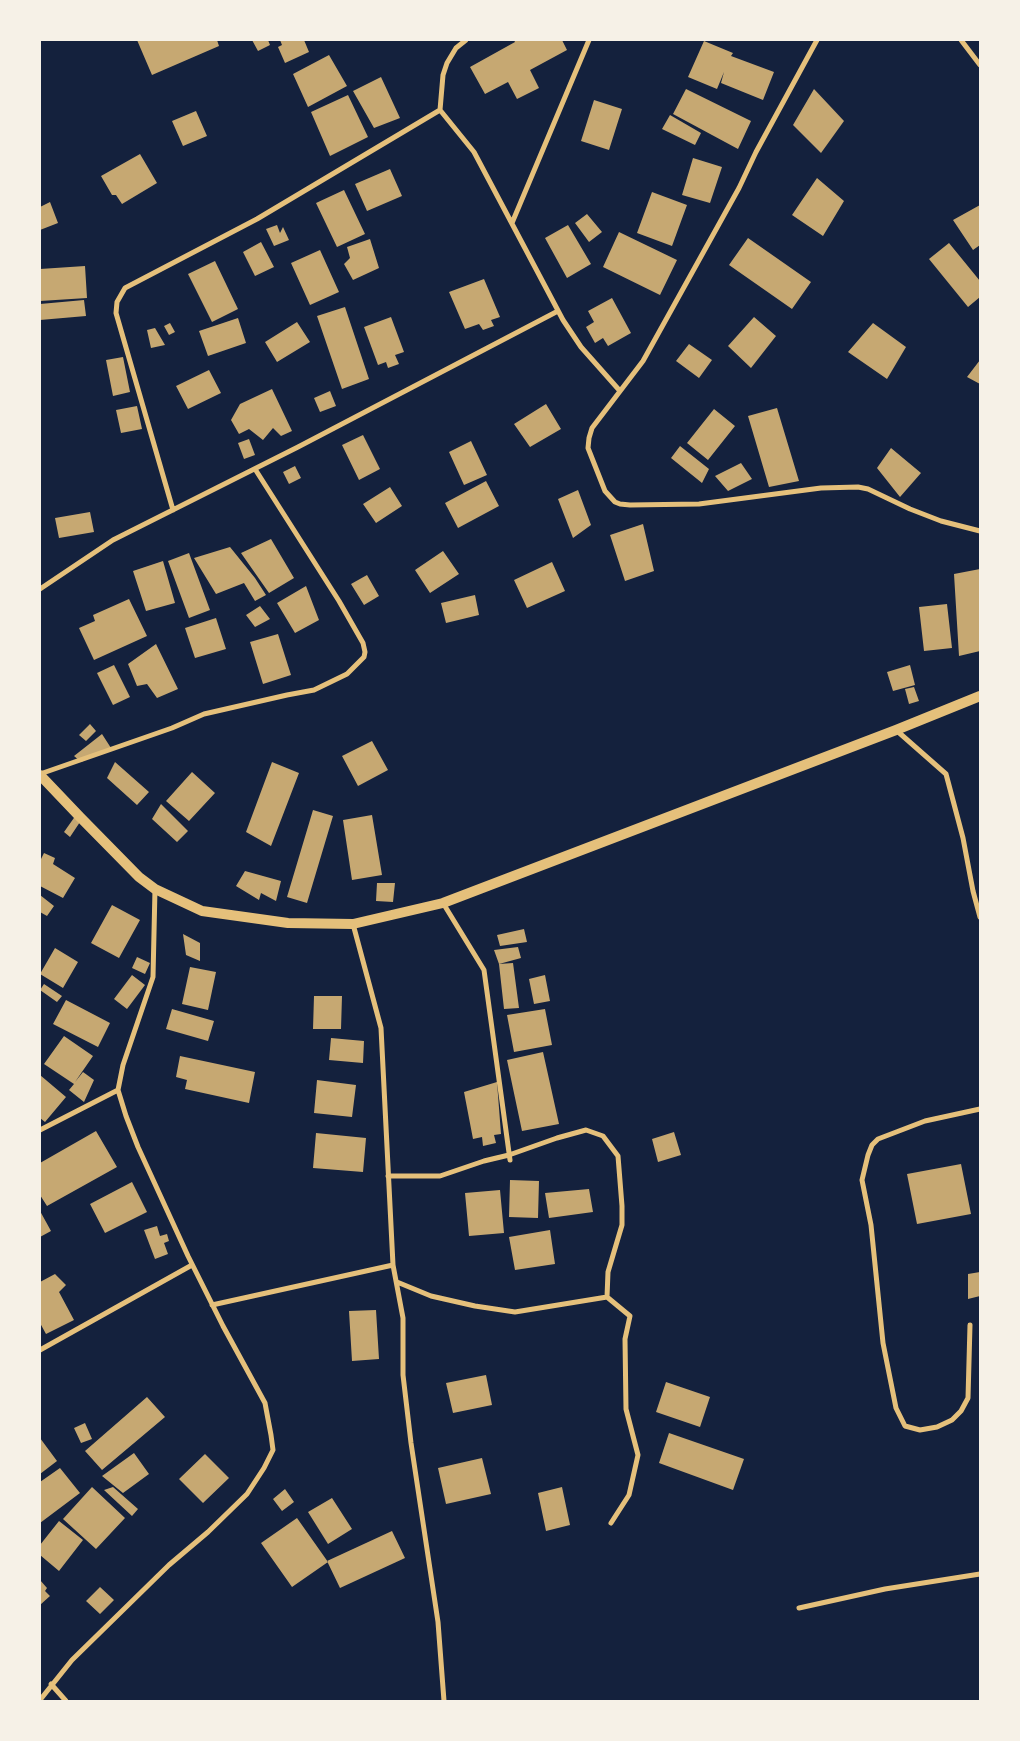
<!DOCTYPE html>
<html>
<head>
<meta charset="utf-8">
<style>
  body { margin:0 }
  #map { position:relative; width:1020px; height:1741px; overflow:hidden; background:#14213d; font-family:"Archivo Narrow",sans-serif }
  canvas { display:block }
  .frame { position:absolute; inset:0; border:41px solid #f6f1e7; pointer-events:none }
</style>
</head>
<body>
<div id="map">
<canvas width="1020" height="1741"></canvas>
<div class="frame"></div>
</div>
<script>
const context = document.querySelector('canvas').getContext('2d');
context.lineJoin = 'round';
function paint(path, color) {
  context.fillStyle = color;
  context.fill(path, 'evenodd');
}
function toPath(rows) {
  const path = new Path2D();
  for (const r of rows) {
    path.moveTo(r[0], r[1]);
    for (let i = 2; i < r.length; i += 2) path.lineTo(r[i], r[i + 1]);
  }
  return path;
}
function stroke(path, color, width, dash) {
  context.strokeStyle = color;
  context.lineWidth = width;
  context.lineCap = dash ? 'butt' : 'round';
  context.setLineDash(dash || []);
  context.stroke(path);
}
paint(toPath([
  [137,40,217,40,219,46,152,75],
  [252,40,268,40,270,45,258,51],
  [280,40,304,40,309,52,285,63,278,47,282,45],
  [514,40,562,40,567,50,530,70,539,88,517,99,508,82,485,94,470,67,515,42],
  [704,41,733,53,731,56,774,72,763,100,721,83,724,72,717,89,688,77],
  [329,55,347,86,308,107,293,74],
  [381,77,400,118,374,128,353,91],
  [686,89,751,121,738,149,673,114],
  [814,89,844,121,821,153,793,125],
  [348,95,368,137,330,156,311,112],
  [594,100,622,109,609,150,581,141],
  [196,111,207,136,183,146,172,121],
  [670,115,701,133,695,145,662,129],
  [140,154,157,183,122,204,116,195,112,195,101,176],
  [693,158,722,167,710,203,682,195],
  [390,169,402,196,367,211,355,184],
  [817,178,844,201,823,236,792,215],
  [344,190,365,234,337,247,316,203],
  [652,192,687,205,672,246,637,233],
  [50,202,58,223,40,230,40,207],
  [980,205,980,245,973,250,953,220],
  [587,214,602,232,589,242,575,223],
  [277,225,280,233,283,227,289,240,274,246,266,229],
  [568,225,591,264,567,278,545,238],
  [619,232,677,260,660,295,603,267],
  [748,238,811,282,792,309,729,265],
  [370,239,379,268,353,280,344,264,350,258,347,247],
  [261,242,274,267,255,276,243,252],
  [949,243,980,281,980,297,968,307,929,259],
  [320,250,339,292,310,305,291,263],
  [215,261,238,309,212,322,188,274],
  [85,266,87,298,40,301,40,269],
  [484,279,500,317,491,320,494,326,483,330,479,324,465,329,449,292],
  [612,298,631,333,608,346,603,338,595,343,586,327,594,322,588,311],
  [84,300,86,316,40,320,40,304],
  [345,307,369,379,342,389,317,316],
  [391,317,404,352,395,355,399,364,388,368,386,362,378,365,364,327],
  [754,317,776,336,751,368,728,346],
  [238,318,246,343,208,356,199,331],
  [297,322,310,342,277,362,265,342],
  [170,323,175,332,169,335,164,326],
  [873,323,906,347,887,379,848,352],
  [155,328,165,345,151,348,147,330],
  [689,344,712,360,699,378,676,361],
  [123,357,130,392,113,396,106,360],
  [980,360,980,384,967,377],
  [209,370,221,393,188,409,176,386],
  [272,389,292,431,281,436,273,428,263,440,249,429,239,434,231,420,240,404],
  [330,391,336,406,320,412,314,398],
  [546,404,561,429,530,447,514,424],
  [137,406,142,429,121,433,116,410],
  [777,408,799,481,769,487,748,416],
  [714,409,735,426,708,460,687,443],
  [363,435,380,469,359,480,342,445],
  [249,439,255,455,244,459,238,443],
  [471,441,487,475,464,485,449,452],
  [680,446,709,469,702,483,671,458],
  [891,448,921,473,900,497,877,468],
  [741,463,752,479,728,491,715,476],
  [295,466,301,478,289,484,283,472],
  [486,481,499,506,458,528,445,503],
  [390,487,402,506,376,523,363,504],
  [578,490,591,525,573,538,558,499],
  [90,512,94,532,59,538,55,518],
  [643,524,654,571,625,581,610,535],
  [271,539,294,578,269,593,241,553],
  [230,547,255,578,266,595,255,601,244,583,216,594,194,558],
  [443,551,459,574,430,593,415,570],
  [189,553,210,610,189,618,168,561],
  [163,561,175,603,146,611,133,571],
  [552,562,565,591,527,608,514,580],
  [980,569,980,651,959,656,954,574],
  [367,575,379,596,364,605,351,584],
  [306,586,319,620,295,633,277,603],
  [475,595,479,615,446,623,441,603],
  [129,599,147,636,94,660,79,628,95,621,93,615],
  [947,604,952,648,924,651,919,607],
  [260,606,270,619,255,627,246,615],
  [216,618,226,649,195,658,185,628],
  [278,634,291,675,263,684,250,642],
  [156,644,178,689,157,698,147,684,137,686,128,664],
  [114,665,130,697,113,705,97,673],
  [910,665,915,685,893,691,887,672],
  [914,687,919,701,909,704,905,689],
  [90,724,96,731,86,741,79,735],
  [102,734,111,748,81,762,74,756],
  [372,741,388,770,358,786,342,756],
  [115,762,149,792,137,805,107,778],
  [272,762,299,773,271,846,246,832],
  [192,772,215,793,189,821,166,801],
  [161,804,188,831,177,842,152,819],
  [313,810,333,816,307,903,287,897],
  [76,815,82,819,70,837,64,832],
  [372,815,382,875,352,880,343,820],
  [44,853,55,858,53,864,75,878,63,898,40,886,40,861],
  [245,871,281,881,276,901,261,893,259,900,236,886],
  [377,883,395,883,393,902,376,901],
  [40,895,54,906,47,916,40,912],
  [112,905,140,920,119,958,91,943],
  [524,929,527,942,500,946,497,935],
  [183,934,200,943,200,961,186,955],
  [518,947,521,958,499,964,494,950],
  [55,948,78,962,63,988,40,974],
  [137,957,150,963,145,974,132,968],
  [513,963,519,1008,504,1009,499,964],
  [190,967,216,972,208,1010,182,1004],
  [132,975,145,985,127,1009,114,999],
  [545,975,550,1001,534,1004,529,979],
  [44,984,62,996,57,1002,40,990],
  [314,996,342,996,341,1029,313,1029],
  [66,1000,110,1023,98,1047,53,1024],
  [172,1009,214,1021,208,1041,166,1029],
  [545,1009,552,1045,514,1052,507,1015],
  [64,1036,93,1056,75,1082,83,1072,94,1080,84,1102,69,1090,74,1084,44,1064],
  [331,1038,364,1041,363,1063,329,1060],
  [543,1052,559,1124,522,1131,507,1060],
  [180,1056,255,1072,249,1103,185,1089,187,1080,176,1077],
  [40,1075,66,1097,45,1122,40,1118],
  [317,1080,356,1085,352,1117,314,1113],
  [497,1082,501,1134,494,1135,496,1143,483,1146,482,1137,473,1139,464,1092],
  [96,1131,117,1167,47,1206,40,1195,40,1163],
  [674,1132,681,1155,658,1162,652,1139],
  [316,1133,366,1138,363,1172,313,1168],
  [961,1164,971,1214,917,1224,907,1174],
  [510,1180,539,1181,538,1218,509,1217],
  [132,1182,147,1212,105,1233,90,1204],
  [589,1189,593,1212,549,1218,545,1193],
  [500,1190,504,1233,469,1236,465,1193],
  [40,1211,51,1231,40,1237],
  [157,1226,160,1236,167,1234,169,1241,164,1243,168,1254,155,1259,144,1230],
  [550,1230,555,1264,515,1270,509,1237],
  [980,1272,980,1296,968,1299,968,1274],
  [55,1274,66,1285,59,1292,74,1320,46,1334,40,1323,40,1282],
  [376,1310,379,1359,352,1361,349,1311],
  [486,1375,492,1405,453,1413,446,1383],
  [666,1382,710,1397,700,1427,656,1412],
  [147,1397,165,1417,102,1470,85,1451],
  [85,1423,92,1439,81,1443,74,1428],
  [669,1433,744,1459,733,1490,659,1463],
  [40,1438,57,1461,40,1474],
  [134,1453,149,1474,123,1493,102,1476],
  [205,1454,229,1478,203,1503,179,1479],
  [482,1458,491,1494,446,1504,438,1468],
  [60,1468,80,1493,40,1523,40,1482],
  [92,1487,125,1518,96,1549,63,1519],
  [113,1487,138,1509,132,1516,104,1490],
  [562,1487,570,1525,546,1531,538,1493],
  [285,1489,294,1502,282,1511,273,1499],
  [332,1498,352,1529,328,1544,308,1512],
  [297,1518,328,1562,292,1587,261,1543],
  [59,1521,83,1540,59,1571,40,1555,40,1545],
  [392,1531,405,1558,340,1588,327,1561],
  [40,1580,47,1588,45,1591,50,1596,40,1605],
  [100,1587,114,1600,100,1614,86,1601]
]), '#c6a872');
stroke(toPath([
  [466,40,456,48,447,63,443,75,440,110,474,152,563,320,581,347,620,391],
  [817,40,756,152,739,188,643,361,592,428,589,438,588,448,605,491,615,502,620,504,630,505,699,504,821,488,858,487,868,489,910,509,941,521,980,531],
  [961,40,980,65],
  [512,223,589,40],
  [173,510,116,313,117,302,125,288,257,219,440,110],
  [40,589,113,540,298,447,558,311],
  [896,730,946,774,963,838,973,891,980,917],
  [40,774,172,728,204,714,287,695,314,690,347,674,364,657,365,652,363,643,339,601,255,469],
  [443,903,484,970,510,1160],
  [353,924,381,1028,393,1265,403,1318,403,1375,411,1443,438,1622,444,1701],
  [40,1130,118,1090],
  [388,1176,440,1176,484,1161,509,1155,557,1138,586,1130,603,1136,618,1156,622,1206,622,1225,608,1272,607,1297],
  [397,1282,431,1296,475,1306,515,1312,607,1297,630,1316,625,1339,626,1409,638,1455,629,1495,611,1523],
  [212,1305,393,1265],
  [970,1325,968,1398,961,1411,952,1420,937,1427,920,1430,905,1426,896,1408,883,1343,871,1225,862,1180,868,1155,872,1145,878,1139,925,1121,980,1109],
  [40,1350,192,1265],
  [799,1608,885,1589,980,1574],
  [51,1684,66,1701],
  [40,1700,72,1660,169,1565,208,1532,247,1494,264,1468,273,1450,271,1435,265,1403,223,1326,188,1256,138,1147,126,1116,118,1090,123,1065,153,977,155,889]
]), '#e5c07b', 5);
stroke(toPath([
  [40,775,80,817,139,877,155,889,202,911,288,923,353,924,443,903,896,730,980,696]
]), '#e5c07b', 10);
</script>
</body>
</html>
